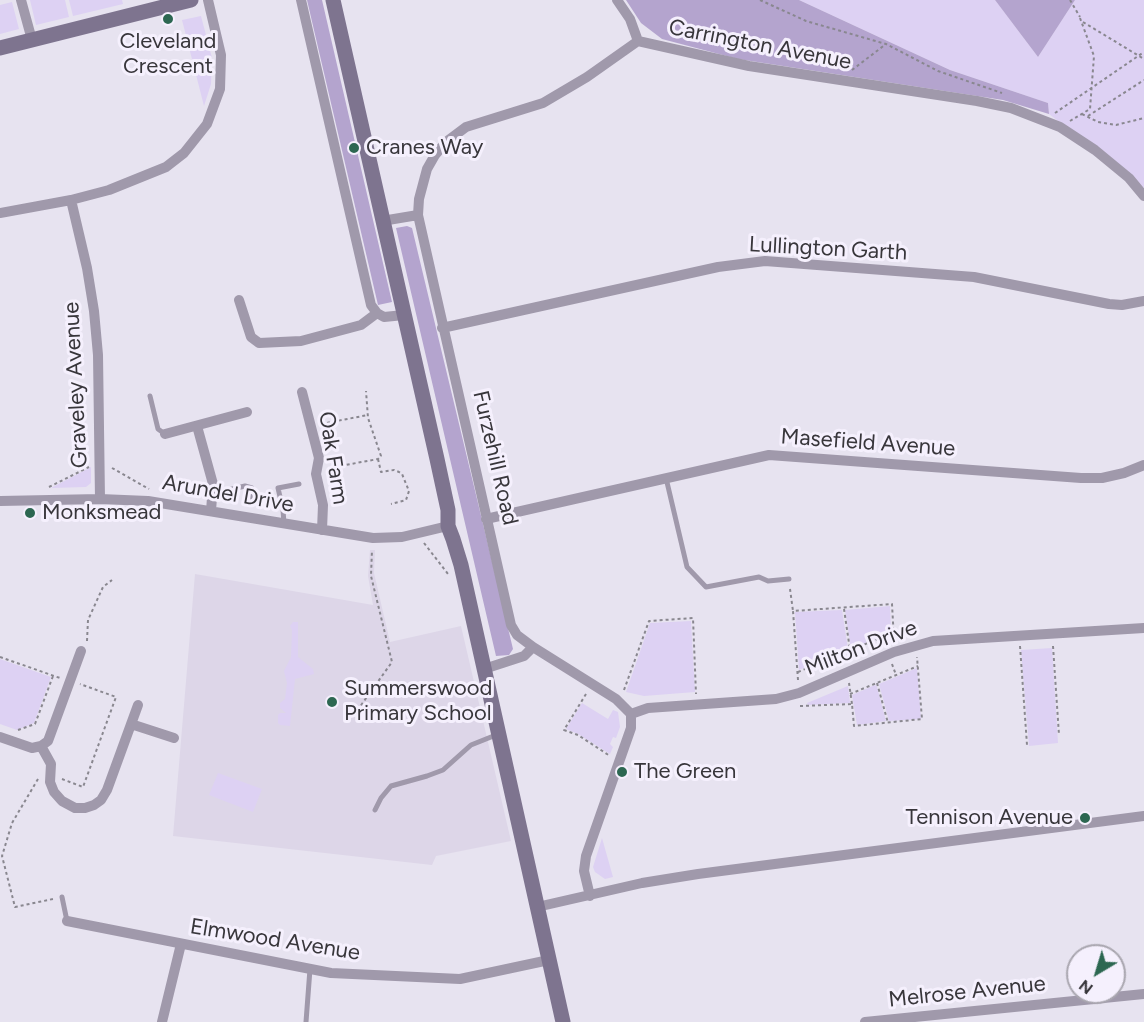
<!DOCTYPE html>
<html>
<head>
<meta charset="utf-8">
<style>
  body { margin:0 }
  #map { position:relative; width:1144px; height:1022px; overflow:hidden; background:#e7e3f0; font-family:Figtree,sans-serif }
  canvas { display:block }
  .north { position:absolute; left:1066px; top:944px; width:60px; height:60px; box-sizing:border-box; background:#f5f0fd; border:2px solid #a9a6af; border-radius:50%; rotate:218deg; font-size:16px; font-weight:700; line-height:24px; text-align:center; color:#38363b }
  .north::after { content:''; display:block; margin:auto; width:21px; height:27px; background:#2c6751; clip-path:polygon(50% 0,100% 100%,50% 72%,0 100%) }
</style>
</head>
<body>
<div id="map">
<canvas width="1144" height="1022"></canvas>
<div class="north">N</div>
</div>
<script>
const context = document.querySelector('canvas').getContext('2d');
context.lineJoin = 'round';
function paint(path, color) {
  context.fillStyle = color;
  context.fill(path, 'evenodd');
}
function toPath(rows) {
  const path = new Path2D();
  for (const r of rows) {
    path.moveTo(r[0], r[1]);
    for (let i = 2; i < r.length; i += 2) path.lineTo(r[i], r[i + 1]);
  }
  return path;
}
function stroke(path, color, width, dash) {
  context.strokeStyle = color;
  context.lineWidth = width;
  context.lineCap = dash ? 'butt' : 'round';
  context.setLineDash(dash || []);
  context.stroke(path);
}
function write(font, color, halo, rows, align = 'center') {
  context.font = font + ' Figtree,sans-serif';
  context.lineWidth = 6;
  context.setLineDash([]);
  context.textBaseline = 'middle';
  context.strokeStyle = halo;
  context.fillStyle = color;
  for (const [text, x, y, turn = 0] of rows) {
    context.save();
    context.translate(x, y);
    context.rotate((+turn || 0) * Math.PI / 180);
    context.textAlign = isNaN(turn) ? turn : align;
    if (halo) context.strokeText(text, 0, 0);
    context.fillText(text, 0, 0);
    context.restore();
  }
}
paint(toPath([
  [370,550,375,550,374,573,390,642,461,626,511,841,436,856,432,865,173,836,195,574,373,605,368,576]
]), '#ddd6e8');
paint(toPath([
  [30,0,65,0,69,17,36,25],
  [69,0,122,0,123,4,73,16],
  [799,0,995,0,1038,57,1075,0,1144,0,1144,188,1049,114,1048,103,950,70],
  [12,2,19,29,0,34,0,5],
  [201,16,212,58,211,84,204,106,182,20],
  [91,467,91,483,86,487,51,488],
  [890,606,891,632,851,649,845,610],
  [842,610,848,649,799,670,795,612],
  [691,621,695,692,644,696,626,692,650,623],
  [293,622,298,622,298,657,313,669,314,674,295,679,290,726,280,725,278,723,278,715,280,713,286,713,280,708,280,703,285,699,287,683,284,671,291,657,292,630,290,626],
  [1052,648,1058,743,1029,746,1021,650],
  [0,659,51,677,34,723,17,730,0,724],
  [917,668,921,719,889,721,879,684],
  [875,685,877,687,886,721,857,725,852,695],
  [848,686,850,703,808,705,807,703],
  [582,703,608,719,613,710,618,712,620,727,616,738,613,737,610,744,613,747,610,754,578,734,566,729],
  [218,773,262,789,253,812,209,795],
  [602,838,613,877,605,879,595,872,593,867]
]), '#ddd1f3');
paint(toPath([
  [307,0,322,0,392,302,378,305],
  [626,0,799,0,950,70,1048,103,1049,114,1003,100,738,59,662,39,641,23],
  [995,0,1075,0,1038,57],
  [407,226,412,228,513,649,509,655,496,656,396,228]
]), '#b4a4ce');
stroke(toPath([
  [760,0,806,21,886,44,938,71,1002,93],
  [1070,0,1080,17],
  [1083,22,1144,59],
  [852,70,886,44],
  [1055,113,1144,52],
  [1082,114,1098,122,1116,125,1144,118],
  [1088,116,1144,80],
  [1070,121,1090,109,1094,56,1080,18],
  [321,424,368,415],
  [378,459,381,472,394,470,399,472,402,474,409,491,406,500,391,504],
  [112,468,149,489],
  [329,468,378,459,381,456,368,418,366,391],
  [49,487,89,467],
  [424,543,448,574],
  [790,589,793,611],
  [844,609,850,650],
  [87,641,88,620,103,587,112,580],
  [1020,646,1027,745],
  [1053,646,1059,735],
  [0,657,60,678],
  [892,664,896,675],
  [798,672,892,633],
  [798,680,793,611,892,604,894,640],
  [849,683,852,704],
  [877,683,888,723],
  [624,690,649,621,693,618,696,694],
  [586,694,564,730,578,735,610,756],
  [850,694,918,666],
  [800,706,852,704,854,726,922,719,917,657],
  [354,715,392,662,371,576,372,550],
  [18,730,35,724,53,676],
  [38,779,12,823,2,856,15,907,53,899],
  [62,779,83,787,116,697,80,684]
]), '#89878f', 2, [3, 3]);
stroke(toPath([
  [150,396,158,429,165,434],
  [666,478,687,567,706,587,759,577,768,581,789,579],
  [214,492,224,491,245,486,252,488,253,502],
  [284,524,283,510,278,488,299,484],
  [375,810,381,798,391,786,427,776,443,770,471,745,496,735],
  [62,897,67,921],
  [306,1022,310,969]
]), '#a099ab', 5);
stroke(toPath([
  [21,0,32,40],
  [301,0,371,305,377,313,384,317,404,315],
  [617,0,630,19,638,41],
  [71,200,87,268,94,311,98,355,100,499],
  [0,213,71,200,109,190,166,167,184,153,207,124,220,89,221,55,208,0],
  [382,221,418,215],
  [239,300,251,337,259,343,301,341,361,325,377,313],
  [442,328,718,267,765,261,974,277,1109,304,1122,305,1144,301],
  [302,392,319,458,316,474,323,505,322,530],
  [197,426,213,484,211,511],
  [165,434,247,412],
  [0,501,100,499,148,501,373,538,402,537,448,526],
  [486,519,769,455,1081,478,1102,478,1124,473,1144,465],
  [533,647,616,699,631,714,631,728,586,856,584,871,590,896],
  [484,669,524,656,533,647,517,635,511,625,418,215,419,199,427,169,435,155,446,142,466,127,543,103,587,77,638,41,749,66,977,101,1011,108,1060,127,1095,150,1129,178,1144,196],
  [631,714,648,708,776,699,799,693,894,652,933,641,1144,628],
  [131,724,174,738],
  [0,737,32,748,41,746,48,741,81,651],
  [41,746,51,764,50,782,54,792,62,801,75,808,85,808,94,805,101,800,107,790,138,705],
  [537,907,642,883,698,874,1144,816],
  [67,921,331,973,460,979,549,960],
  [162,1022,181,944],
  [865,1022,1144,994]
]), '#a099ab', 10);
stroke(toPath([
  [333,0,437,459,448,510,448,526,453,539,461,565,563,1022],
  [0,48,191,0]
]), '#7e748f', 15);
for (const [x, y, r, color] of [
  [168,19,6,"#2c6751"],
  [354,148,6,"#2c6751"],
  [30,513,6,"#2c6751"],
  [332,702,6,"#2c6751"],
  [622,772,6,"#2c6751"],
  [1085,818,6,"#2c6751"]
]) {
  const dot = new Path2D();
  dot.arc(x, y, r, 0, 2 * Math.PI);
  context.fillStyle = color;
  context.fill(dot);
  stroke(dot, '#f5f0fd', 2);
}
write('22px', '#38363b', '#f5f0fd', [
  ["Cleveland",168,42,"center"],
  ["Crescent",168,67,"center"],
  ["Cranes Way",366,148],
  ["Monksmead",42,513],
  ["Summerswood",344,689],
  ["Primary School",344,714],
  ["The Green",634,772],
  ["Tennison Avenue",1073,818,"right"]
], 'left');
write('22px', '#38363b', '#f5f0fd', [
  ["Carrington Avenue",760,45,11],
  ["Lullington Garth",828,249,3],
  ["Graveley Avenue",76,385,-93],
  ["Masefield Avenue",868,443,4],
  ["Oak Farm",333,458,81],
  ["Furzehill Road",495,458,77],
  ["Arundel Drive",228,494,10],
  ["Milton Drive",861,648,-21],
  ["Elmwood Avenue",275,940,9],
  ["Melrose Avenue",967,992,-6]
]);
</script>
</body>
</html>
